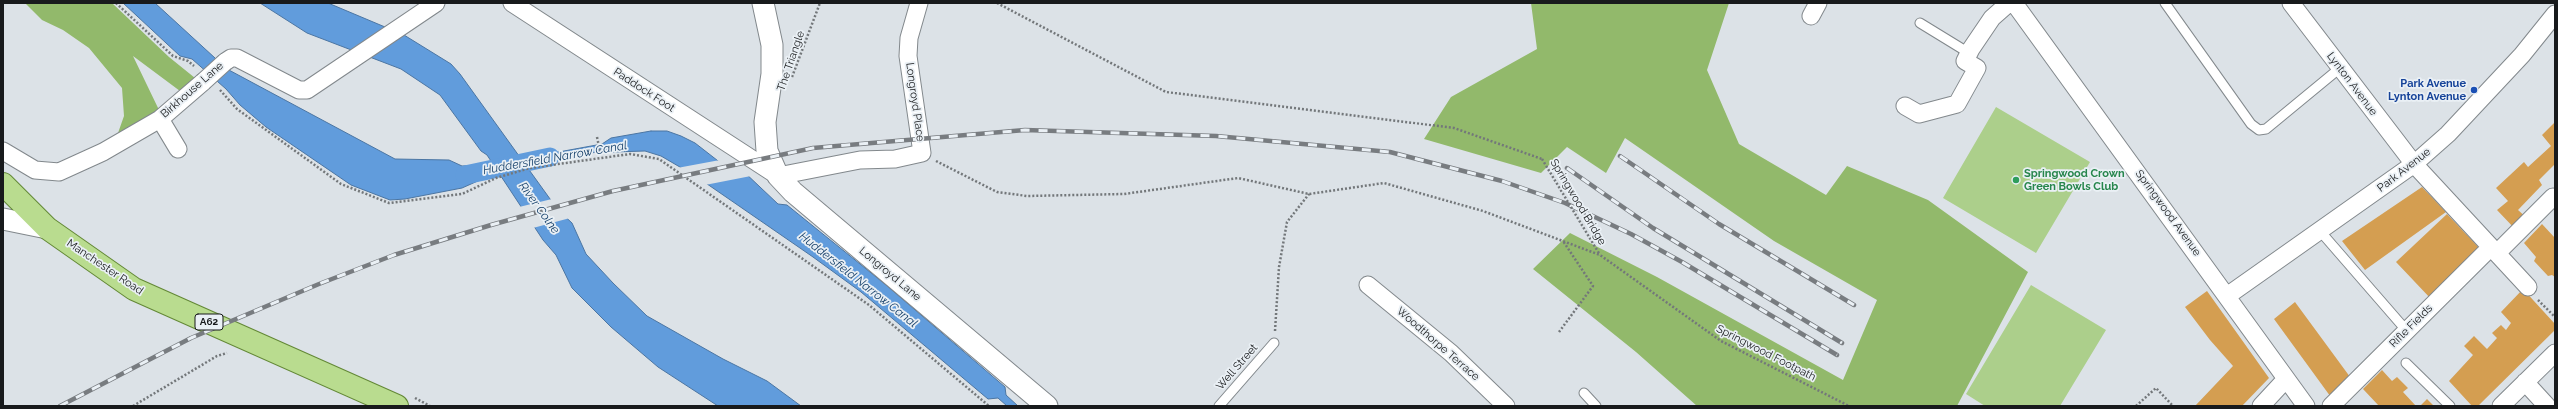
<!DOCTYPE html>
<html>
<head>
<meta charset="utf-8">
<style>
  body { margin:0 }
  #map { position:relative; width:2558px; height:409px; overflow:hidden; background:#dce2e7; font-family:Raleway,sans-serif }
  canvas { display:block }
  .frame { position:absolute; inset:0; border:4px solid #181a1c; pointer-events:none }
</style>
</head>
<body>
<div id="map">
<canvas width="2558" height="409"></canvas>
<div class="frame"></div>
</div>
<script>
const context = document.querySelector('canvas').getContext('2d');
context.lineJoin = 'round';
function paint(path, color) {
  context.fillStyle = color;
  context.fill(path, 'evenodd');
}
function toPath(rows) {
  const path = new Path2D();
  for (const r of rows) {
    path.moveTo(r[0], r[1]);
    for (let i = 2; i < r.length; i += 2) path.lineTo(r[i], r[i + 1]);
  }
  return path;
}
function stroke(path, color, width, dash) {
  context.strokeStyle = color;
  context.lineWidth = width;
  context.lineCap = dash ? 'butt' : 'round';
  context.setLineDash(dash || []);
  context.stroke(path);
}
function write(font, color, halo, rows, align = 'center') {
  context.font = font + ' Raleway,sans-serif';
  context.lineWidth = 3.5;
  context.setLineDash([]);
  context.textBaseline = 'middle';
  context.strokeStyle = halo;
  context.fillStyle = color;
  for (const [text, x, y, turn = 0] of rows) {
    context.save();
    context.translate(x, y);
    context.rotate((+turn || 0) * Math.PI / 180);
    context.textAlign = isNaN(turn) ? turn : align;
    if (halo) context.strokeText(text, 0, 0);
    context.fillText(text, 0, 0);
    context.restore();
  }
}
paint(toPath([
  [1996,107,2090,162,2036,253,1943,198],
  [2031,285,2106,330,2060,406,1985,406,1966,394]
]), '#accf8b');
paint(toPath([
  [25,3,112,3,169,57,195,78,180,91,133,56,159,110,118,133,124,116,122,88,89,48,63,30,42,20],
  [1531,3,1729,3,1707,70,1739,144,1826,195,1847,166,1928,200,2028,272,1957,406,1697,406,1636,352,1533,269,1570,233,1657,277,1843,380,1877,300,1774,241,1625,138,1606,173,1567,147,1541,173,1424,139,1451,97,1537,49]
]), '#92b96b');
const water = toPath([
  [123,3,155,3,227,69,395,159,449,160,462,166,485,165,490,170,489,176,462,188,405,199,390,200,351,185,266,127,240,105,226,89,192,59,180,56,123,3],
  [260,3,328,3,404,35,451,64,460,74,558,210,572,223,586,254,613,283,647,316,723,359,767,381,801,406,718,406,658,367,611,327,572,288,556,255,543,240,487,155,481,151,440,95,401,69,307,33,260,3],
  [651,131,667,131,681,136,695,143,731,171,742,170,778,204,787,205,886,285,1005,387,1006,395,1018,406,1007,406,998,398,988,399,861,292,813,257,697,177,661,156,645,151,613,152,607,150,529,165,525,161,526,158,602,144,611,138,651,131]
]);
paint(water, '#619cdc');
stroke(water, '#4b75a2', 1);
paint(toPath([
  [720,160,732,169,743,168,751,176,705,185,677,168],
  [552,199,570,218,533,228,519,207]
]), '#dce2e7');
stroke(toPath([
  [465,175,550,157]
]), '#619cdc', 19);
paint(toPath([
  [2555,122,2555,164,2539,180,2542,185,2518,210,2528,219,2516,230,2497,210,2508,201,2496,188,2524,162,2528,167,2551,146,2542,135],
  [2422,187,2446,212,2365,270,2342,241],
  [2447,214,2482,251,2432,300,2396,262],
  [2542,224,2555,238,2555,277,2552,275,2548,276,2534,261,2536,257,2524,243],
  [2523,289,2555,324,2555,330,2478,406,2472,406,2449,381,2473,355,2464,346,2474,336,2487,349,2497,338,2492,333,2501,325,2506,330,2511,323,2501,312],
  [2207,291,2269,378,2242,406,2195,406,2233,366,2210,340,2185,307],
  [2295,302,2353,381,2333,400,2274,319],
  [2382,370,2392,381,2397,377,2408,388,2403,392,2416,406,2379,406,2363,389],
  [2427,399,2434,406,2420,406]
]), '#d49e51');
const service = toPath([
  [2165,3,2251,124,2259,130,2266,129,2340,68],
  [1920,23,1969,53],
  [2320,231,2406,330],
  [2406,363,2450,406],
  [1584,393,1596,406],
  [1219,406,1274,343]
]);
const minor = toPath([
  [512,3,778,176,860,160,895,159,922,153,908,56,909,38,919,3],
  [2014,3,2306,406],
  [2291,3,2414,164,2528,287],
  [1811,16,1818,3],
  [225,62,231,58,237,58,299,90,307,90,436,3],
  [1905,106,1919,114,1957,104,1977,68,1965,61,1971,49,1992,18,2009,3],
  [160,119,178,149],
  [3,151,35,170,59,172,103,152,160,119,203,82],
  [2497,253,2553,197,2555,199],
  [1368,285,1451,353,1506,406],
  [2227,296,2414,164,2448,134,2522,55,2555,14],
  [2525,382,2547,406],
  [2261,406,2286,379],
  [2331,406,2491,247],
  [2501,406,2555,353]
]);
const tertiary = toPath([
  [763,3,772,45,772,74,765,122,767,151,778,176,793,192,1047,406],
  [3,219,47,228]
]);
const primary = toPath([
  [3,184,47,228,134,289,397,406]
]);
stroke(service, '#82888c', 11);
stroke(minor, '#82888c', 19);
stroke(tertiary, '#82888c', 23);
stroke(primary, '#638836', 24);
stroke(toPath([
  [116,3,173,56,188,61,194,66],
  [997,3,1166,92,1454,128,1542,159],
  [792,77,820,3],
  [220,90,237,109,341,184,389,203,462,194,496,178,530,168,630,154,659,159,869,305,989,406],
  [597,137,601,156],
  [936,161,997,192,1027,196,1124,194,1238,178,1309,194,1384,183,1483,211,1600,255,1721,341,1849,406],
  [2538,300,2555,317],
  [1275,331,1279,267,1287,222,1309,194],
  [1559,332,1593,286,1563,241],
  [415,398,430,406],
  [133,406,217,356,227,353],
  [2136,406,2156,388,2173,406]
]), '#73777a', 2.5, [2, 2]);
stroke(service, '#fff', 9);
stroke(minor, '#fff', 17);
stroke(tertiary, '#fff', 21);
stroke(primary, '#b9dc8f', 22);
const rail = toPath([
  [1620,156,1719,224,1854,305],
  [1567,168,1653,228,1842,343],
  [60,406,191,338,319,284,394,255,491,225,613,191,813,148,1025,130,1216,136,1390,152,1502,181,1565,203,1631,234,1682,262,1837,355]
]);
stroke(rail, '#787c80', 4.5);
stroke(rail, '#eaf0f5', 3, [9]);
const minorBridge = toPath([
  [203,82,225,62]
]);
stroke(minorBridge, '#82888c', 19, []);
stroke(toPath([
  [1542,159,1600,255]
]), '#73777a', 2.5, [2, 2]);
stroke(minorBridge, '#fff', 17);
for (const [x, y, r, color] of [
  [2474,90,4,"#1a4fb4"],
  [2016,180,4,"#2e9e5b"]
]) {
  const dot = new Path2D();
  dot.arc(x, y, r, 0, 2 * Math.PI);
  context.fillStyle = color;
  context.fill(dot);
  stroke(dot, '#eaf0f5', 1.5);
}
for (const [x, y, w] of [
  [209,322,28]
]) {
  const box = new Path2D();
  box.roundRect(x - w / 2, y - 8, w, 16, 3);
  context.fillStyle = '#eaf0f5';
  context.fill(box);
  stroke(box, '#181a1c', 1);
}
write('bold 10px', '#181a1c', null, [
  ["A62",209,322]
]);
write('11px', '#181a1c', '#eaf0f5', [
  ["The Triangle",791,61,-71],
  ["Lynton Avenue",2352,84,53],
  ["Birkhouse Lane",192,90,-41],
  ["Paddock Foot",644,90,33],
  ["Longroyd Place",915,102,82],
  ["Park Avenue",2404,170,-38],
  ["Springwood Bridge",1578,202,59],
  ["Springwood Avenue",2168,213,54],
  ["Manchester Road",105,267,34],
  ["Longroyd Lane",890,274,40],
  ["Rifle Fields",2411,326,-45],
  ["Woodthorpe Terrace",1438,344,41],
  ["Springwood Footpath",1766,353,27],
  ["Well Street",1237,367,-49]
]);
write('bold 11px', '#164399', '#eaf0f5', [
  ["Park Avenue",2466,84],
  ["Lynton Avenue",2466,97]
], 'right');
write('bold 11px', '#27864d', '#eaf0f5', [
  ["Springwood Crown",2024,174],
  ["Green Bowls Club",2024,187]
], 'left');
write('italic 12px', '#17416b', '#eaf0f5', [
  ["Huddersfield Narrow Canal",555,158,-10],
  ["River Colne",539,208,54],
  ["Huddersfield Narrow Canal",858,280,38]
]);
</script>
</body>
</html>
